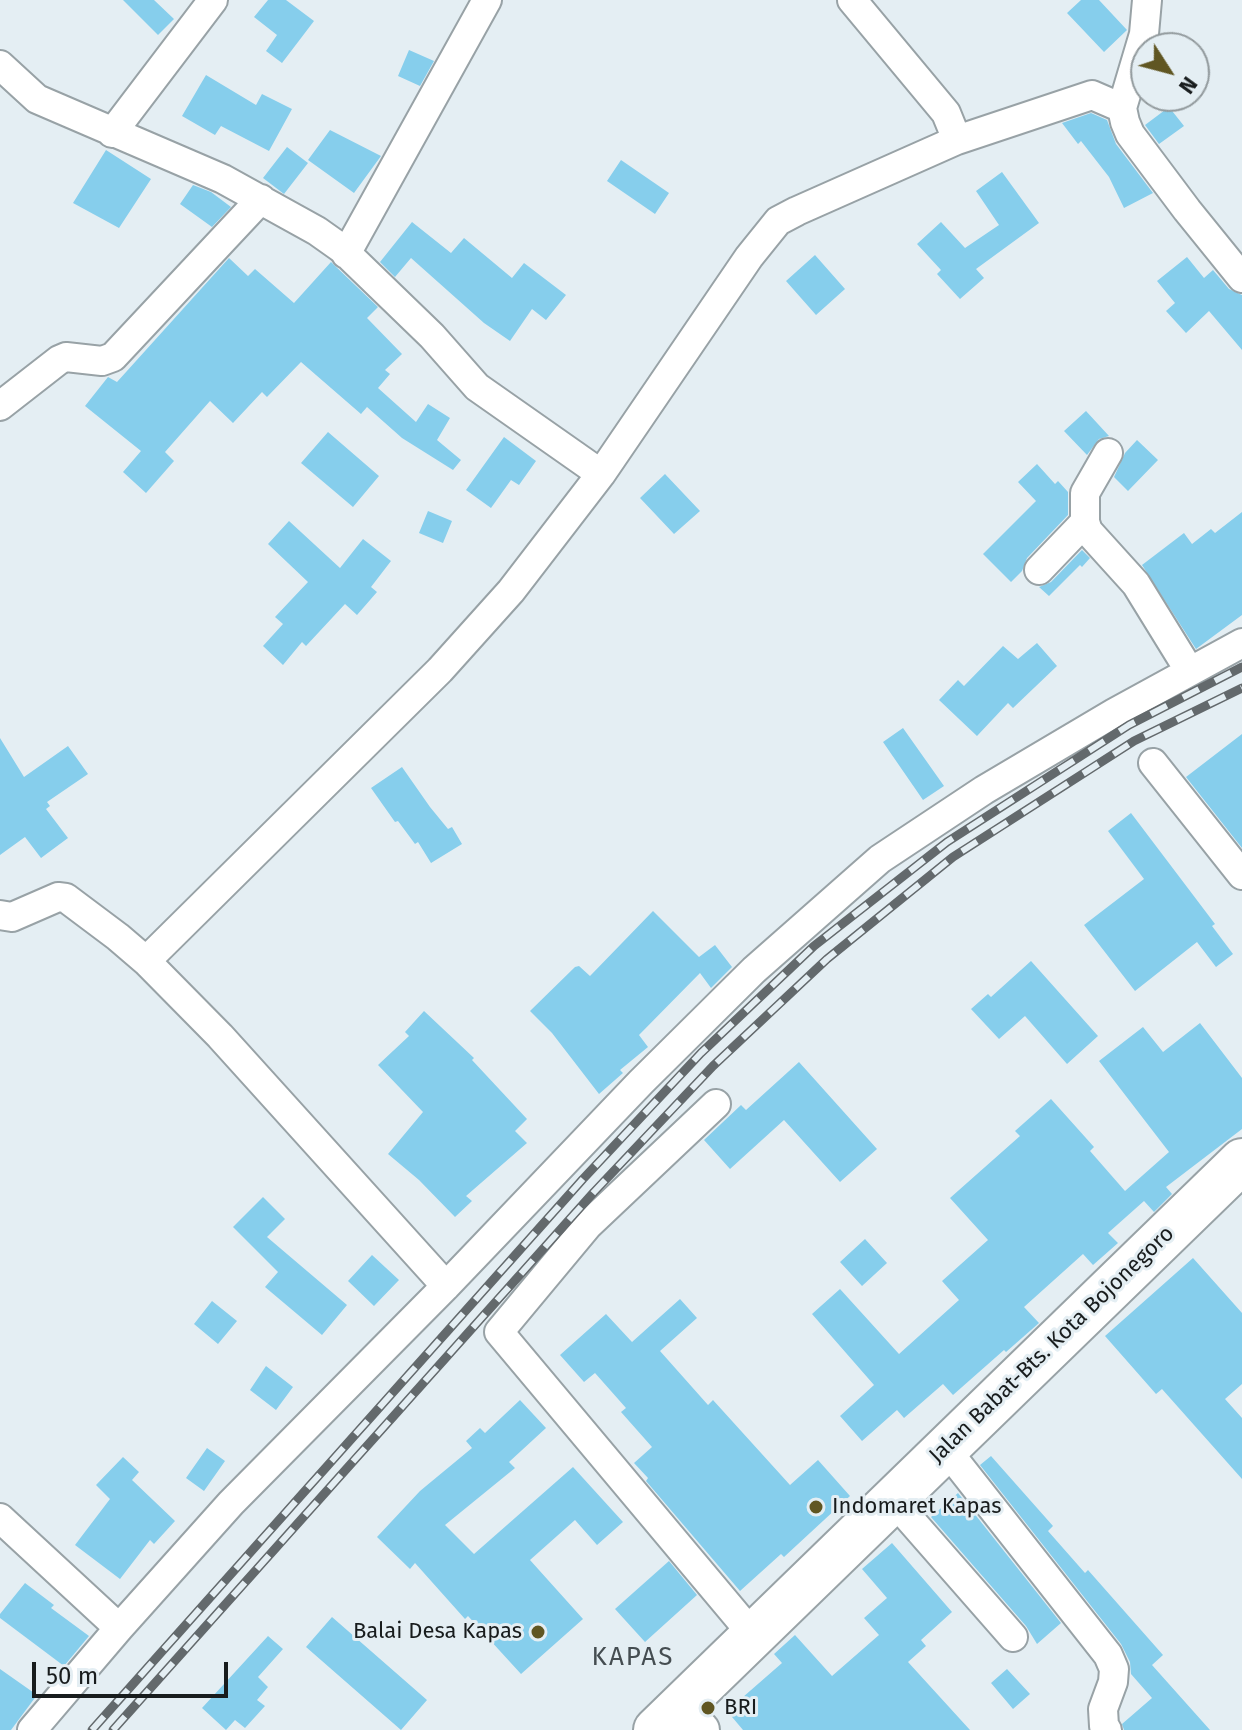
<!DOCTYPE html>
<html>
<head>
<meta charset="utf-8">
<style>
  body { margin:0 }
  #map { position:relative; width:1242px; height:1730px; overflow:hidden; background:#e4eef3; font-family:"Fira Sans",sans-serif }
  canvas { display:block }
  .north { position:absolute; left:1130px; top:32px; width:80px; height:80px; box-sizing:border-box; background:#e4eef3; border:2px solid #929a9d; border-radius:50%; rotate:126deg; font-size:22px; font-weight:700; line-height:32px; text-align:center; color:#181c1d }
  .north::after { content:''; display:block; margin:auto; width:28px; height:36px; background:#605622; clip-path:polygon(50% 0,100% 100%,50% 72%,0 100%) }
  .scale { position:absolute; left:32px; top:1662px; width:196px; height:36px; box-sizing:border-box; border:4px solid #181c1d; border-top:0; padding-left:10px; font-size:24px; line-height:28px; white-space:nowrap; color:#181c1d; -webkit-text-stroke:6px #e4eef3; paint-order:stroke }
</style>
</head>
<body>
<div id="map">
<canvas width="1242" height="1730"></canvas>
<div class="north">N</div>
<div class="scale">50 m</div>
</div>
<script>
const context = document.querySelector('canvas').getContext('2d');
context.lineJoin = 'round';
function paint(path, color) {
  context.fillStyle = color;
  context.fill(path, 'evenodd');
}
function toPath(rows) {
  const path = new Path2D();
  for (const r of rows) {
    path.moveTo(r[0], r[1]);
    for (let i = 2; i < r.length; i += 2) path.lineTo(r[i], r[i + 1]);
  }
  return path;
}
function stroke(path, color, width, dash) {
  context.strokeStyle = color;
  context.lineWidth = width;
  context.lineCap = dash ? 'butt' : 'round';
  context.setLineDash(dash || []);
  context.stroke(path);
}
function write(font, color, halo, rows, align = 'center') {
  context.font = font + ' "Fira Sans",sans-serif';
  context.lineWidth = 6;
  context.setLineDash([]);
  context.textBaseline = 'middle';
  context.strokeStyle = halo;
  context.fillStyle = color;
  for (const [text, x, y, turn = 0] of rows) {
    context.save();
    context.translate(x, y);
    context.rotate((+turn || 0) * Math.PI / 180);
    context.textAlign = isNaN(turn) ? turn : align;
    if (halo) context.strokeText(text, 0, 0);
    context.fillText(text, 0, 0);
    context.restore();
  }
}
paint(toPath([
  [123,0,154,0,174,19,158,35],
  [268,0,286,0,314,21,282,63,266,51,277,35,254,17],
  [1081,0,1099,0,1127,30,1104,52,1067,13],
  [409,50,434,61,420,86,398,76],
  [206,75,256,105,262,94,292,109,269,151,221,126,215,135,182,116],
  [1169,107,1184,126,1159,144,1145,125],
  [1091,113,1107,120,1116,144,1153,193,1124,208,1109,177,1081,141,1078,144,1062,123],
  [330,130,381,156,354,193,308,160],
  [287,147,308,163,284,194,263,178],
  [106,150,151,179,119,228,73,203],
  [621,160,669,193,655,214,607,181],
  [1002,172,1039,223,976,269,984,278,960,299,937,274,941,270,917,244,941,222,965,248,999,225,976,191],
  [193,185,211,192,231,207,212,227,180,204],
  [412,222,451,253,464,238,512,278,524,263,566,295,546,320,532,309,510,341,484,323,411,258,395,277,380,262],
  [815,255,845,289,816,315,786,281],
  [1187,257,1204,278,1213,270,1229,289,1242,295,1242,350,1209,311,1186,333,1166,311,1175,303,1157,281],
  [229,258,248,276,255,269,294,303,331,262,378,307,367,318,402,354,385,370,390,374,378,388,416,422,428,404,450,418,437,440,461,460,453,470,402,438,367,407,361,414,301,362,267,397,262,392,233,423,210,401,165,452,174,461,146,493,123,472,141,451,85,406,108,377,117,382],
  [1086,411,1109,436,1099,439,1087,455,1064,431],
  [328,432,379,476,353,507,301,463],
  [504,437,536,461,519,485,511,480,491,508,466,490],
  [1137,440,1158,460,1128,491,1114,477,1125,453],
  [1037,464,1055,484,1058,481,1068,492,1068,515,1027,558,1022,571,1011,582,983,554,1036,501,1018,482],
  [665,474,700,511,674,534,640,498],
  [428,511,452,521,443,543,419,533],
  [1242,512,1242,615,1196,649,1142,565,1184,533,1192,544,1211,529,1215,533],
  [289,521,340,568,363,539,391,561,371,587,377,592,357,615,345,604,306,646,302,642,283,665,263,646,283,624,275,617,308,582,268,544],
  [1082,550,1090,558,1082,567,1080,565,1049,596,1039,587,1051,582],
  [1037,643,1057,666,1013,708,1008,703,977,736,939,700,958,680,964,686,1003,646,1018,659],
  [903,728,944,786,923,800,883,742],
  [1242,734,1242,848,1186,777],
  [0,738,24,777,68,746,88,774,47,802,50,806,46,809,68,838,41,858,25,837,0,855],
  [402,767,430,807,448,829,452,827,462,844,431,863,418,842,415,844,398,821,395,822,371,788],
  [1131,813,1215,924,1212,926,1233,954,1216,967,1197,942,1135,991,1084,925,1144,879,1108,831],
  [653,911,699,957,715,945,732,967,711,988,700,973,639,1035,648,1047,620,1070,623,1073,599,1094,552,1033,530,1011,575,967,579,966,590,976],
  [1031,961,1098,1036,1067,1064,1025,1016,999,1039,971,1009,988,994,991,997],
  [424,1011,474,1058,472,1060,527,1119,515,1131,527,1143,466,1196,472,1201,455,1217,419,1180,388,1154,423,1112,378,1065,409,1036,405,1032],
  [1200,1023,1242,1078,1242,1129,1166,1187,1172,1194,1154,1212,1144,1201,1108,1233,1118,1243,1093,1265,1083,1254,1024,1307,1039,1323,1006,1352,1004,1350,953,1395,943,1384,904,1418,897,1410,862,1441,840,1416,874,1385,812,1314,840,1289,899,1354,959,1300,942,1281,988,1240,950,1198,1020,1136,1015,1131,1051,1099,1094,1147,1090,1151,1125,1191,1169,1152,1099,1061,1143,1027,1163,1052],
  [799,1062,877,1149,840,1182,784,1120,730,1169,704,1140,741,1105,746,1110],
  [263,1197,285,1219,267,1237,347,1305,322,1335,265,1287,278,1272,233,1227],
  [865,1239,887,1263,862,1286,840,1262],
  [372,1255,399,1280,374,1306,348,1281],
  [1193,1258,1242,1313,1242,1384,1225,1399,1242,1418,1242,1479,1162,1389,1156,1394,1105,1336],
  [680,1299,697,1318,660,1351,708,1405,713,1400,790,1485,818,1460,850,1496,784,1557,781,1554,740,1591,646,1481,648,1478,634,1463,652,1447,621,1412,626,1408,595,1373,584,1382,560,1355,606,1314,632,1342],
  [212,1301,237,1321,218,1344,194,1324],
  [266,1366,293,1387,276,1410,250,1390],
  [520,1400,546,1428,509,1462,515,1468,445,1525,474,1554,573,1467,623,1522,597,1545,575,1520,530,1560,583,1619,521,1674,468,1616,465,1619,415,1563,410,1569,377,1537,420,1491,472,1448,466,1441,480,1428,485,1433],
  [207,1448,225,1461,204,1491,186,1478],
  [991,1456,1053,1526,1048,1531,1085,1573,1088,1570,1163,1655,1152,1665,1210,1730,1124,1730,1122,1724,1152,1698,1131,1674,1130,1662,1121,1644,980,1465],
  [123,1457,139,1472,132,1480,175,1521,154,1544,150,1540,120,1579,75,1545,110,1499,96,1485],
  [958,1493,1061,1623,1037,1644,1026,1626,931,1517],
  [892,1543,952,1612,921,1640,926,1646,908,1662,970,1730,743,1730,727,1711,782,1663,774,1654,795,1635,832,1676,879,1635,864,1618,887,1598,862,1569],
  [669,1561,697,1595,645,1642,615,1609],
  [25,1583,54,1605,51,1608,89,1636,64,1666,0,1618,0,1614],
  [332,1617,427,1700,401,1730,306,1647],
  [268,1636,283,1649,258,1677,268,1687,257,1700,265,1706,245,1728,235,1720,226,1730,202,1708],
  [0,1669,37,1695,11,1730,0,1730],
  [1007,1669,1030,1694,1013,1709,991,1683]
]), '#86ceec');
const minor = toPath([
  [852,0,946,113,957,140],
  [1147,0,1144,34,1122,108,1125,122,1130,134,1187,210,1242,278],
  [0,65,37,99,223,179,317,231,341,248,432,336,477,387,601,474],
  [112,133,213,0],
  [346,254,487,0],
  [0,406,59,360,66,357,102,361,113,357,261,199],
  [1108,453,1085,493,1085,522,1088,531,1136,584,1189,670],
  [1039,570,1085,522],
  [1153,763,1242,875],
  [0,915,12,917,58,897,66,898,118,937,146,961,220,1036,446,1286],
  [146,961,440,670,511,591,601,474,749,257,778,221,797,211,957,140,1092,95,1122,108],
  [716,1104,588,1225,499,1332,753,1635],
  [945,1448,1108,1655,1114,1669,1113,1682,1103,1709,1104,1726,1107,1730],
  [893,1500,1013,1637],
  [0,1518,119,1628],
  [32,1730,119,1628,231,1503,446,1286,641,1082,754,970,880,859,984,790,1114,713,1242,643]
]);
const tertiary = toPath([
  [679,1708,701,1730]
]);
const trunk = toPath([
  [656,1730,1242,1161]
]);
stroke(minor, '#98a2a6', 32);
stroke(tertiary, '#98a2a6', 40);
stroke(trunk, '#98a2a6', 48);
stroke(minor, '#fff', 28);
stroke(tertiary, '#fff', 36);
stroke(trunk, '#fff', 44);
const rail = toPath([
  [92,1730,583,1179,701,1053,814,946,947,842,1129,725,1242,667],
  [113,1730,594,1192,713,1066,827,959,953,857,1134,741,1242,688]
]);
stroke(rail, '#63696c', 9);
stroke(rail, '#e4eef3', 6, [18]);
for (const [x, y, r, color] of [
  [816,1507,8,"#605622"],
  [538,1632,8,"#605622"],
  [708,1708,8,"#605622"]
]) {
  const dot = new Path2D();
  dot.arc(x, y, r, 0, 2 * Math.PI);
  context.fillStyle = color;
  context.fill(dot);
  stroke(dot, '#e4eef3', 3);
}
write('22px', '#181c1d', '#e4eef3', [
  ["Jalan Babat-Bts. Kota Bojonegoro",1052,1345,-44]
]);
write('22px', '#181c1d', '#e4eef3', [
  ["Indomaret Kapas",832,1507],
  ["Balai Desa Kapas",522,1632,"right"],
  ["BRI",724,1708]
], 'left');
context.letterSpacing = '2px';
write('26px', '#454d51', '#e4eef3', [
  ["KAPAS",633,1658]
]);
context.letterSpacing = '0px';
</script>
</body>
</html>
